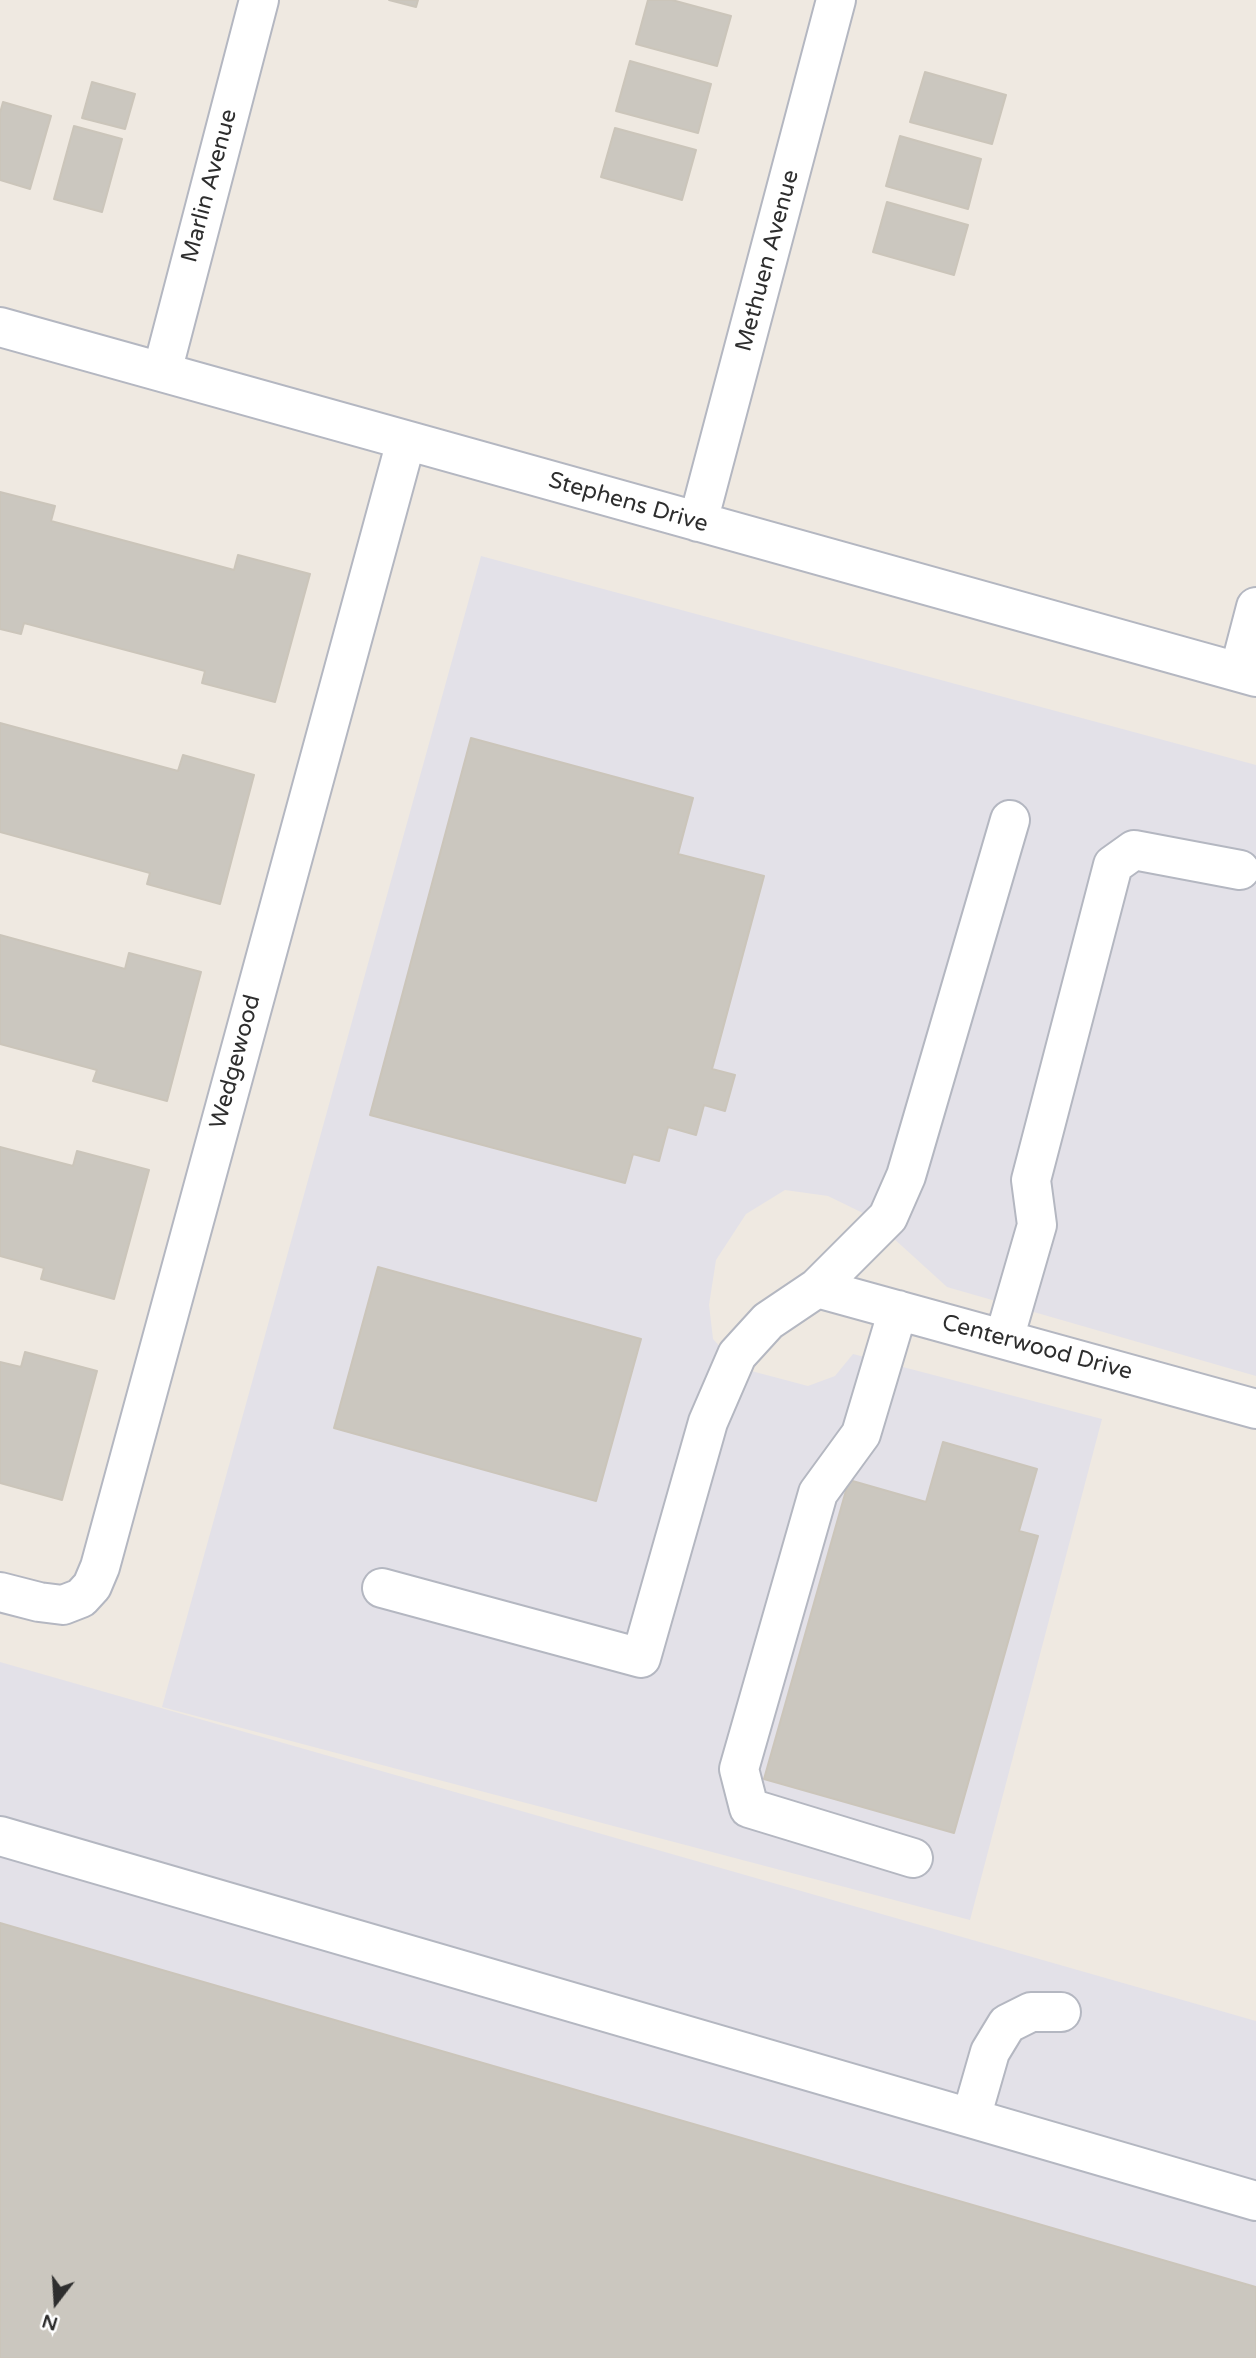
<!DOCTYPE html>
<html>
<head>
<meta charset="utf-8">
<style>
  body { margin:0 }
  #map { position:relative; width:1256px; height:2358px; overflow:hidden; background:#efe9e1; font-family:"Varela Round",sans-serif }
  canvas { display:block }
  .north { position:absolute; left:21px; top:2267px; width:70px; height:70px; -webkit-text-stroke:5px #fff; paint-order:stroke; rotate:197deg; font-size:19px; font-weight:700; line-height:28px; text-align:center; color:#2e2e2e }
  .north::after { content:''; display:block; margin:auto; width:24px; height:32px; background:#2e2e2e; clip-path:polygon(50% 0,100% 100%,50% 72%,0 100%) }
</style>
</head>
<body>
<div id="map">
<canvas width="1256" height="2358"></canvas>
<div class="north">N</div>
</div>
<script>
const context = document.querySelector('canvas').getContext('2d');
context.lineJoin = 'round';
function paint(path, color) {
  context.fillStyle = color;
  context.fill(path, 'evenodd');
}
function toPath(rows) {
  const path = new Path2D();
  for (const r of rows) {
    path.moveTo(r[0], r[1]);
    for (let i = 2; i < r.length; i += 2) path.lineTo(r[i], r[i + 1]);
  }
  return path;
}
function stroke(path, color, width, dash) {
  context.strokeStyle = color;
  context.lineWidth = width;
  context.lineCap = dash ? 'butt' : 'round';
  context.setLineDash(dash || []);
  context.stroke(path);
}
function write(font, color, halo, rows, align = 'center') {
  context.font = font + ' "Varela Round",sans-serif';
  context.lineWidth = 5;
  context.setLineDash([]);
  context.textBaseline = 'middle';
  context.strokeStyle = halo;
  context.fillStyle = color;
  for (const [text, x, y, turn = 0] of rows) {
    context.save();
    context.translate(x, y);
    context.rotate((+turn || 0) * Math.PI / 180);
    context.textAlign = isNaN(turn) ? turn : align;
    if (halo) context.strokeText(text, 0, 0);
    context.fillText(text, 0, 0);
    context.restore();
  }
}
paint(toPath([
  [481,556,1256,765,1256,1376,947,1287,869,1216,828,1196,785,1190,746,1214,716,1260,709,1305,713,1339,740,1368,808,1386,835,1376,853,1354,1102,1419,970,1920,162,1707],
  [0,1662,1256,2021,1256,2358,0,2358]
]), '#e3e1e8');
const building = toPath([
  [389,0,418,0,416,7,389,0],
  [648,0,672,0,731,16,717,66,636,44,648,0],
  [630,61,711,84,698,133,616,111,630,61],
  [925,72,1006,95,992,144,910,122,925,72],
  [92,82,135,94,125,129,82,118,92,82],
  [3,102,51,116,30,189,0,180,0,113,3,102],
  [74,126,122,139,102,212,54,199,74,126],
  [615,128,696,150,682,200,601,177,615,128],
  [900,136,981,159,968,209,886,186,900,136],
  [887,202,968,225,954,275,873,252,887,202],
  [0,492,55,506,51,521,234,570,238,555,310,574,275,702,202,683,205,671,24,623,21,634,0,629,0,492],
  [0,723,178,771,183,755,254,775,220,904,147,884,150,873,0,832,0,723],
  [471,738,693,798,678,854,764,876,712,1069,735,1075,725,1111,704,1105,696,1135,668,1127,659,1161,633,1154,625,1183,370,1115,471,738],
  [0,935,125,969,129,953,201,972,167,1101,93,1081,97,1070,0,1044,0,935],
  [0,1147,73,1166,77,1151,149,1170,114,1299,41,1279,44,1268,0,1256,0,1147],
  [378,1267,641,1339,596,1501,334,1428,378,1267],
  [25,1352,97,1371,62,1500,0,1483,0,1362,21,1367,25,1352],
  [943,1442,1037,1469,1019,1531,1038,1536,954,1833,764,1779,849,1480,926,1502,943,1442],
  [0,1923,1256,2287,1256,2358,0,2358,0,1923]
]);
paint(building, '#cbc7bf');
stroke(building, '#cbc5ba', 2);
const minor = toPath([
  [0,327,1256,677],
  [162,372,259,0],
  [698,522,836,0],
  [1239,672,1256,607],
  [817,1288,1256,1409],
  [898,1310,861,1434,818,1493,739,1769,749,1808,913,1858],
  [1004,1339,1037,1225,1031,1180,1113,865,1134,850,1240,870],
  [382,1588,641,1658,708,1422,737,1355,768,1321,817,1288,888,1217,906,1176,1010,820],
  [0,1592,39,1602,63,1605,81,1598,92,1586,100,1567,406,441],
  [0,1836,1256,2201],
  [971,2118,990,2052,1007,2024,1031,2012,1061,2012]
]);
stroke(minor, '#b4b7c1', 42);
stroke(minor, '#fff', 38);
write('23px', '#2e2e2e', '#fff', [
  ["Marlin Avenue",210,186,-75],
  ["Methuen Avenue",768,261,-75],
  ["Stephens Drive",628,503,16],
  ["Wedgewood",236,1062,-75],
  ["Centerwood Drive",1037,1348,15]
]);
</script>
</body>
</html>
